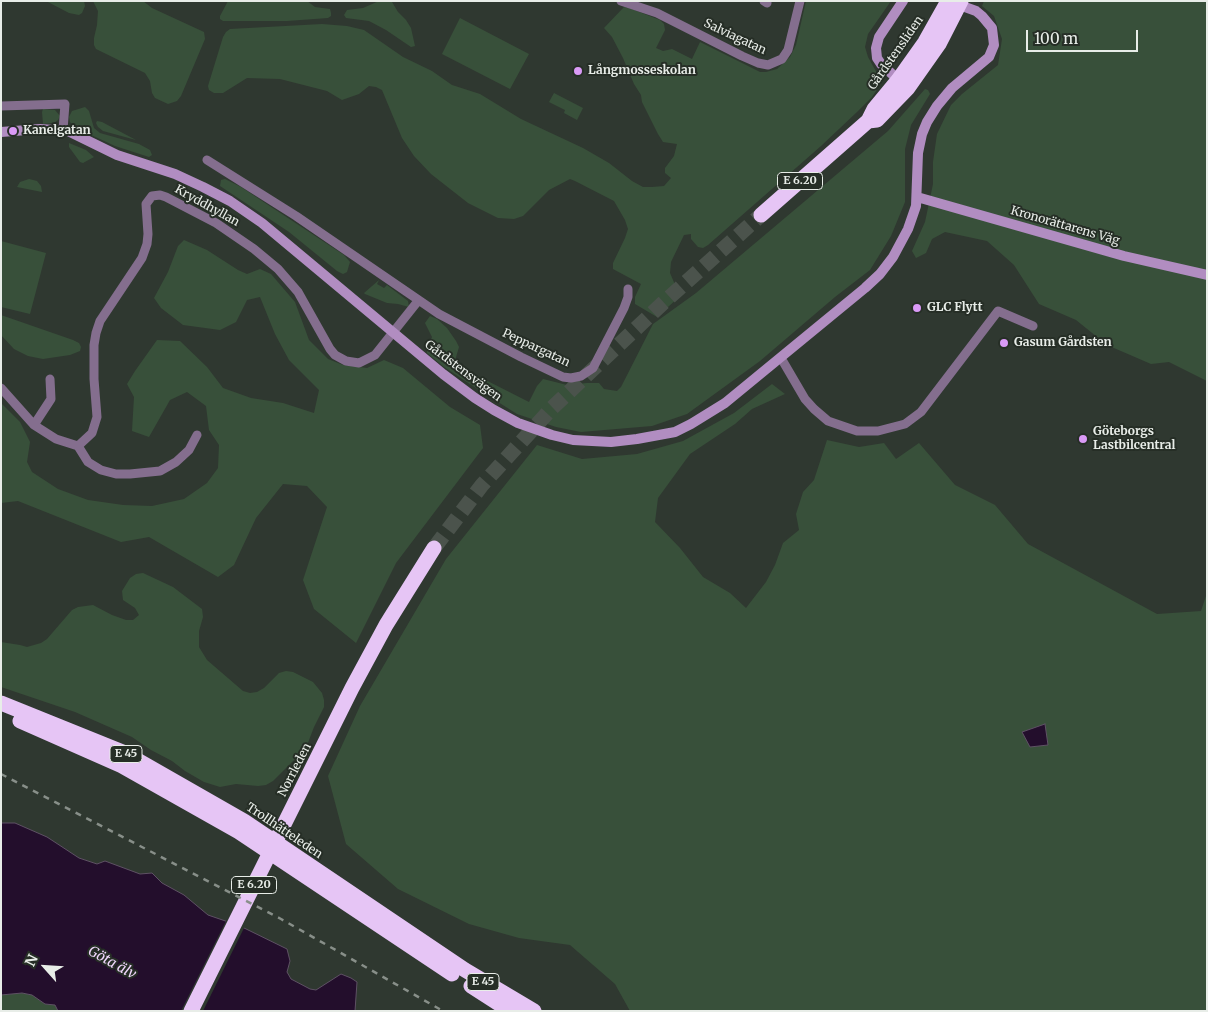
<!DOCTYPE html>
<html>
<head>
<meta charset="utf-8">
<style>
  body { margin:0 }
  #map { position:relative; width:1208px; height:1012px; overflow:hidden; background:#2f3830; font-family:Merriweather,serif }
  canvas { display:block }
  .frame { position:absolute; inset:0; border:2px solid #e8ede8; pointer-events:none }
  .north { position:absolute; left:20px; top:942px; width:50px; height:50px; -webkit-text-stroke:4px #262e26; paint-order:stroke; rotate:296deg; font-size:14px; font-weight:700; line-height:20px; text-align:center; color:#e8ede8 }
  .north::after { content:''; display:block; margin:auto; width:18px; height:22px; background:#e8ede8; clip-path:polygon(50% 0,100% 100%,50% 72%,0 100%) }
  .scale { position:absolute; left:1026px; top:30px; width:112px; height:22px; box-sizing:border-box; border:2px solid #e8ede8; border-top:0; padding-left:6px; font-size:15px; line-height:18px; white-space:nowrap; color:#e8ede8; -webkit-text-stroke:4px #262e26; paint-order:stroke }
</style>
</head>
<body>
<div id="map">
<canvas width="1208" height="1012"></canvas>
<div class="frame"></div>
<div class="north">N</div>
<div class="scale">100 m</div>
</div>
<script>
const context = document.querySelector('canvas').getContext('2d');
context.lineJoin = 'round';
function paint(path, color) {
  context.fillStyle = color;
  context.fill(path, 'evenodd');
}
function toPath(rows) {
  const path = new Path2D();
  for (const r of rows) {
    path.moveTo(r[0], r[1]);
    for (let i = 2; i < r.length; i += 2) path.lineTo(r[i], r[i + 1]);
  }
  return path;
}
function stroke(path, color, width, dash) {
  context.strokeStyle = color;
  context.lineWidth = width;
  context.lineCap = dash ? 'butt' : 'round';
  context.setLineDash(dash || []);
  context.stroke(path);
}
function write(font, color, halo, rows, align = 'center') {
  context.font = font + ' Merriweather,serif';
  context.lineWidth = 4;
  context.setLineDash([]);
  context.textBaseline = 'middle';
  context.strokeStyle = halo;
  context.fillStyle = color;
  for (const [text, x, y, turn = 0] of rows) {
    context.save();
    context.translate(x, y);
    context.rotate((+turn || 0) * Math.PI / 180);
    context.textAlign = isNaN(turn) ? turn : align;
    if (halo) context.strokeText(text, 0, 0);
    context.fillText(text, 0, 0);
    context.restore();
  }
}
paint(toPath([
  [46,1,84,1,85,6,82,13,79,15,69,13],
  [93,1,143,1,152,8,204,32,205,39,181,96,177,101,168,104,155,98,152,93,150,81,145,73,96,49,94,45,94,38,97,25,98,11],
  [228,1,307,1,315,7,330,9,331,13,331,16,328,18,287,21,223,21,220,19,220,16],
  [379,1,392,2,398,12,406,20,411,28,415,46,411,47,386,30,369,21,346,18,344,15,347,10,363,8],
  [806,1,891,1,868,34,865,47,868,57,878,75,880,83,878,88,872,97,857,112,821,146,708,245,703,248,698,247,691,239,691,234,684,235,671,262,670,273,679,294,679,297,657,317,635,304,635,297,641,284,613,269,613,263,625,238,628,229,625,220,614,201,575,181,570,179,549,190,523,216,514,219,498,218,468,203,431,174,414,156,402,138,382,90,376,87,369,86,359,94,342,100,327,91,280,79,247,78,223,93,214,93,209,90,208,86,223,37,226,32,230,29,322,24,347,26,364,30,403,57,432,71,452,85,480,94,521,119,583,148,609,163,632,181,643,187,652,187,664,186,671,178,665,173,665,168,674,156,677,144,663,142,658,134,642,102,641,95,634,84,623,58,612,37,604,28,624,7,629,8,660,20,664,24,665,30,656,48,663,51,672,49,692,59,700,42,760,72,766,72,777,69,790,57,796,45],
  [984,1,1207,1,1207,381,1169,362,1151,364,1107,345,1076,320,1039,304,1014,265,987,241,945,232,932,239,926,253,916,258,912,251,925,222,933,184,933,162,937,134,951,105,962,94,998,65,1002,39,994,16,982,6],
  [460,18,529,54,510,89,442,54],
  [925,89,928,90,930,94,911,125,905,149,905,202,891,236,870,270,835,297,760,361,687,414,652,426,581,432,556,427,517,414,479,390,444,367,427,353,427,349,432,337,425,323,430,316,437,319,447,328,456,341,459,347,454,364,529,402,537,386,543,379,567,385,587,383,599,383,604,389,617,391,621,387,653,324,696,293,888,131],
  [554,93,583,108,577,120,564,113,565,110,549,102],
  [85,107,89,111,94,128,100,133,139,144,150,150,152,155,149,157,115,146,74,127,70,122,69,117,72,111],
  [43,109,55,110,60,116,58,120,54,123,43,124,42,112],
  [97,121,102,122,136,140,103,131,98,127,96,123],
  [69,143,86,150,94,157,83,163,80,162,69,147],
  [29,179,37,181,41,186,42,192,17,187,20,182],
  [225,179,241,187,344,255,350,262,347,272,343,274,337,271,289,232,220,186,221,180],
  [184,240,207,250,238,270,247,274,260,269,271,274,295,302,309,340,328,359,343,365,367,368,384,360,403,368,450,407,480,425,483,448,396,563,356,643,314,609,303,580,327,507,307,486,283,484,256,518,234,565,218,577,149,537,121,542,18,501,1,503,1,403,20,422,30,442,27,462,32,472,58,489,88,500,123,505,152,506,184,499,207,483,218,468,219,445,209,430,206,406,187,392,170,400,149,437,132,431,134,397,127,384,135,371,157,340,180,341,207,367,223,388,251,398,283,403,314,413,319,390,289,360,275,334,260,297,247,300,236,322,220,330,183,325,161,308,154,298,168,272,178,246],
  [1,241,46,253,30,314,1,307],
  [379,280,377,284,384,288,387,285,408,301,409,307,398,304,387,303,365,294,364,293],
  [1,315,73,340,79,343,81,347,80,351,70,355,43,359,28,356,14,349,1,335],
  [772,384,785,394,752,409,735,424,690,454,658,498,655,522,680,548,703,577,730,593,746,608,766,582,775,565,783,543,799,530,796,514,803,492,814,480,827,440,859,447,884,443,896,459,919,443,955,485,995,505,1028,544,1157,614,1201,611,1207,593,1207,1011,630,1011,615,984,570,945,519,938,469,924,398,889,346,844,328,776,360,706,446,559,537,445,582,459,637,454,683,441,734,413],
  [143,573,173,587,202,609,203,617,199,631,199,647,207,660,243,691,250,693,257,692,264,688,279,673,286,671,293,672,313,682,322,693,324,700,324,707,314,727,306,748,273,781,266,785,258,786,236,784,220,787,204,782,185,771,172,761,151,750,132,737,75,712,1,687,1,642,20,645,27,647,41,643,47,639,72,610,78,607,93,605,112,615,126,620,133,620,139,615,135,608,123,600,122,591,130,578,136,574],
  [22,993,32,995,45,1004,55,1005,58,1011,1,1011,1,995]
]), '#38503a');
const water = toPath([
  [1045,724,1048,745,1030,747,1022,732,1045,724],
  [1,823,15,823,47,837,79,858,97,864,105,861,140,874,152,873,162,883,184,895,208,915,240,926,287,949,290,961,287,972,291,979,310,989,316,990,341,974,351,978,357,982,355,1011,58,1011,55,1005,45,1004,32,995,22,993,1,995,1,823]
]);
paint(water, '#230e2c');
stroke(water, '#5e5164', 1);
paint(toPath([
  [227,919,245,926,203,1011,181,1011]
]), '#2f3830');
stroke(toPath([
  [434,548,482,485,552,408,663,303,761,215]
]), '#4b534c', 15, [15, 8]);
stroke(toPath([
  [621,1,657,13,742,56,758,63,768,65,782,59,788,50,800,1],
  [764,1,767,3],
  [1,106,65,104,63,130],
  [207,160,296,216,439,314,521,357,563,377,571,378,581,376,593,368,624,308,628,297,628,289],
  [781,358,805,399,814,409,828,421,857,431,878,431,905,424,921,412,998,311,1033,326],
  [1,388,34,425,56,439,78,446],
  [34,425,51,399,50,379],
  [197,435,189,450,176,462,160,471,130,474,116,474,101,470,88,462,78,446,92,433,97,417,94,379,94,345,96,333,100,321,142,258,147,244,148,234,146,204,152,196,160,195,166,197,216,223,254,249,278,269,298,292,330,349,335,355,346,361,359,363,375,355,418,301]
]), '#846e8e', 9);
stroke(toPath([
  [903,84,881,64,877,58,876,48,879,37,903,1],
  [1,132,40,129,68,131,117,155,175,174,203,187,230,201,262,223,443,374,475,398,494,410,518,423,552,435,573,440,611,442,637,439,675,432,691,424,725,403,865,288,880,274,893,257,908,229,916,206,918,153,922,134,927,122,937,106,952,88,989,57,994,45,992,28,982,16,976,11,954,3],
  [917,197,1124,256,1207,275]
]), '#b18dc1', 10);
stroke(toPath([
  [868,121,877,120,908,88,939,44,961,1],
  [761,215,868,121,874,109,898,80,925,42,948,1],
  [1,703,125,753,244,821,465,970,534,1011],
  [20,721,122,766,239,832,452,974],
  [471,986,510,1011],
  [191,1011,352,688,386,625,434,548]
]), '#e6c5f5', 15);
stroke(toPath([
  [1,774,281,919,443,1011]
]), '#888f89', 2.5, [6, 6]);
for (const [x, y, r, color] of [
  [578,71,5,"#da9af6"],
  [13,131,5,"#da9af6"],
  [917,308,5,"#da9af6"],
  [1004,343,5,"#da9af6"],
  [1083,439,5,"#da9af6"]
]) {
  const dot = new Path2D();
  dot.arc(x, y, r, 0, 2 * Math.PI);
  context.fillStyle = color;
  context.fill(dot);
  stroke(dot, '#262e26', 2);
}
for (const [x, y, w] of [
  [800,181,45],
  [126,754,32],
  [254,885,45],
  [483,982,32]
]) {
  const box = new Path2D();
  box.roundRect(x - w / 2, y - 8.5, w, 17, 4);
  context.fillStyle = '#262e26';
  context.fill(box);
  stroke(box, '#e8ede8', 1);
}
write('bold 11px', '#e8ede8', null, [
  ["E 6.20",800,181],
  ["E 45",126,754],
  ["E 6.20",254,885],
  ["E 45",483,982]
]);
write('12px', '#e8ede8', '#262e26', [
  ["Salviagatan",735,37,25],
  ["Gårdstensliden",896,53,-55],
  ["Kryddhyllan",207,206,29],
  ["Kronorättarens Väg",1065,226,16],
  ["Peppargatan",536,348,25],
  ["Gårdstensvägen",463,371,37],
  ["Norrleden",295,770,-63],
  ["Trollhätteleden",284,831,34]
]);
write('bold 12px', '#e8ede8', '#262e26', [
  ["Långmosseskolan",588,71],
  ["Kanelgatan",23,131],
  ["GLC Flytt",927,308],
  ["Gasum Gårdsten",1014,343],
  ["Göteborgs",1093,432],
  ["Lastbilcentral",1093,446]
], 'left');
write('italic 14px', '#efd6fb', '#262e26', [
  ["Göta älv",112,963,29]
]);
</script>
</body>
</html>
